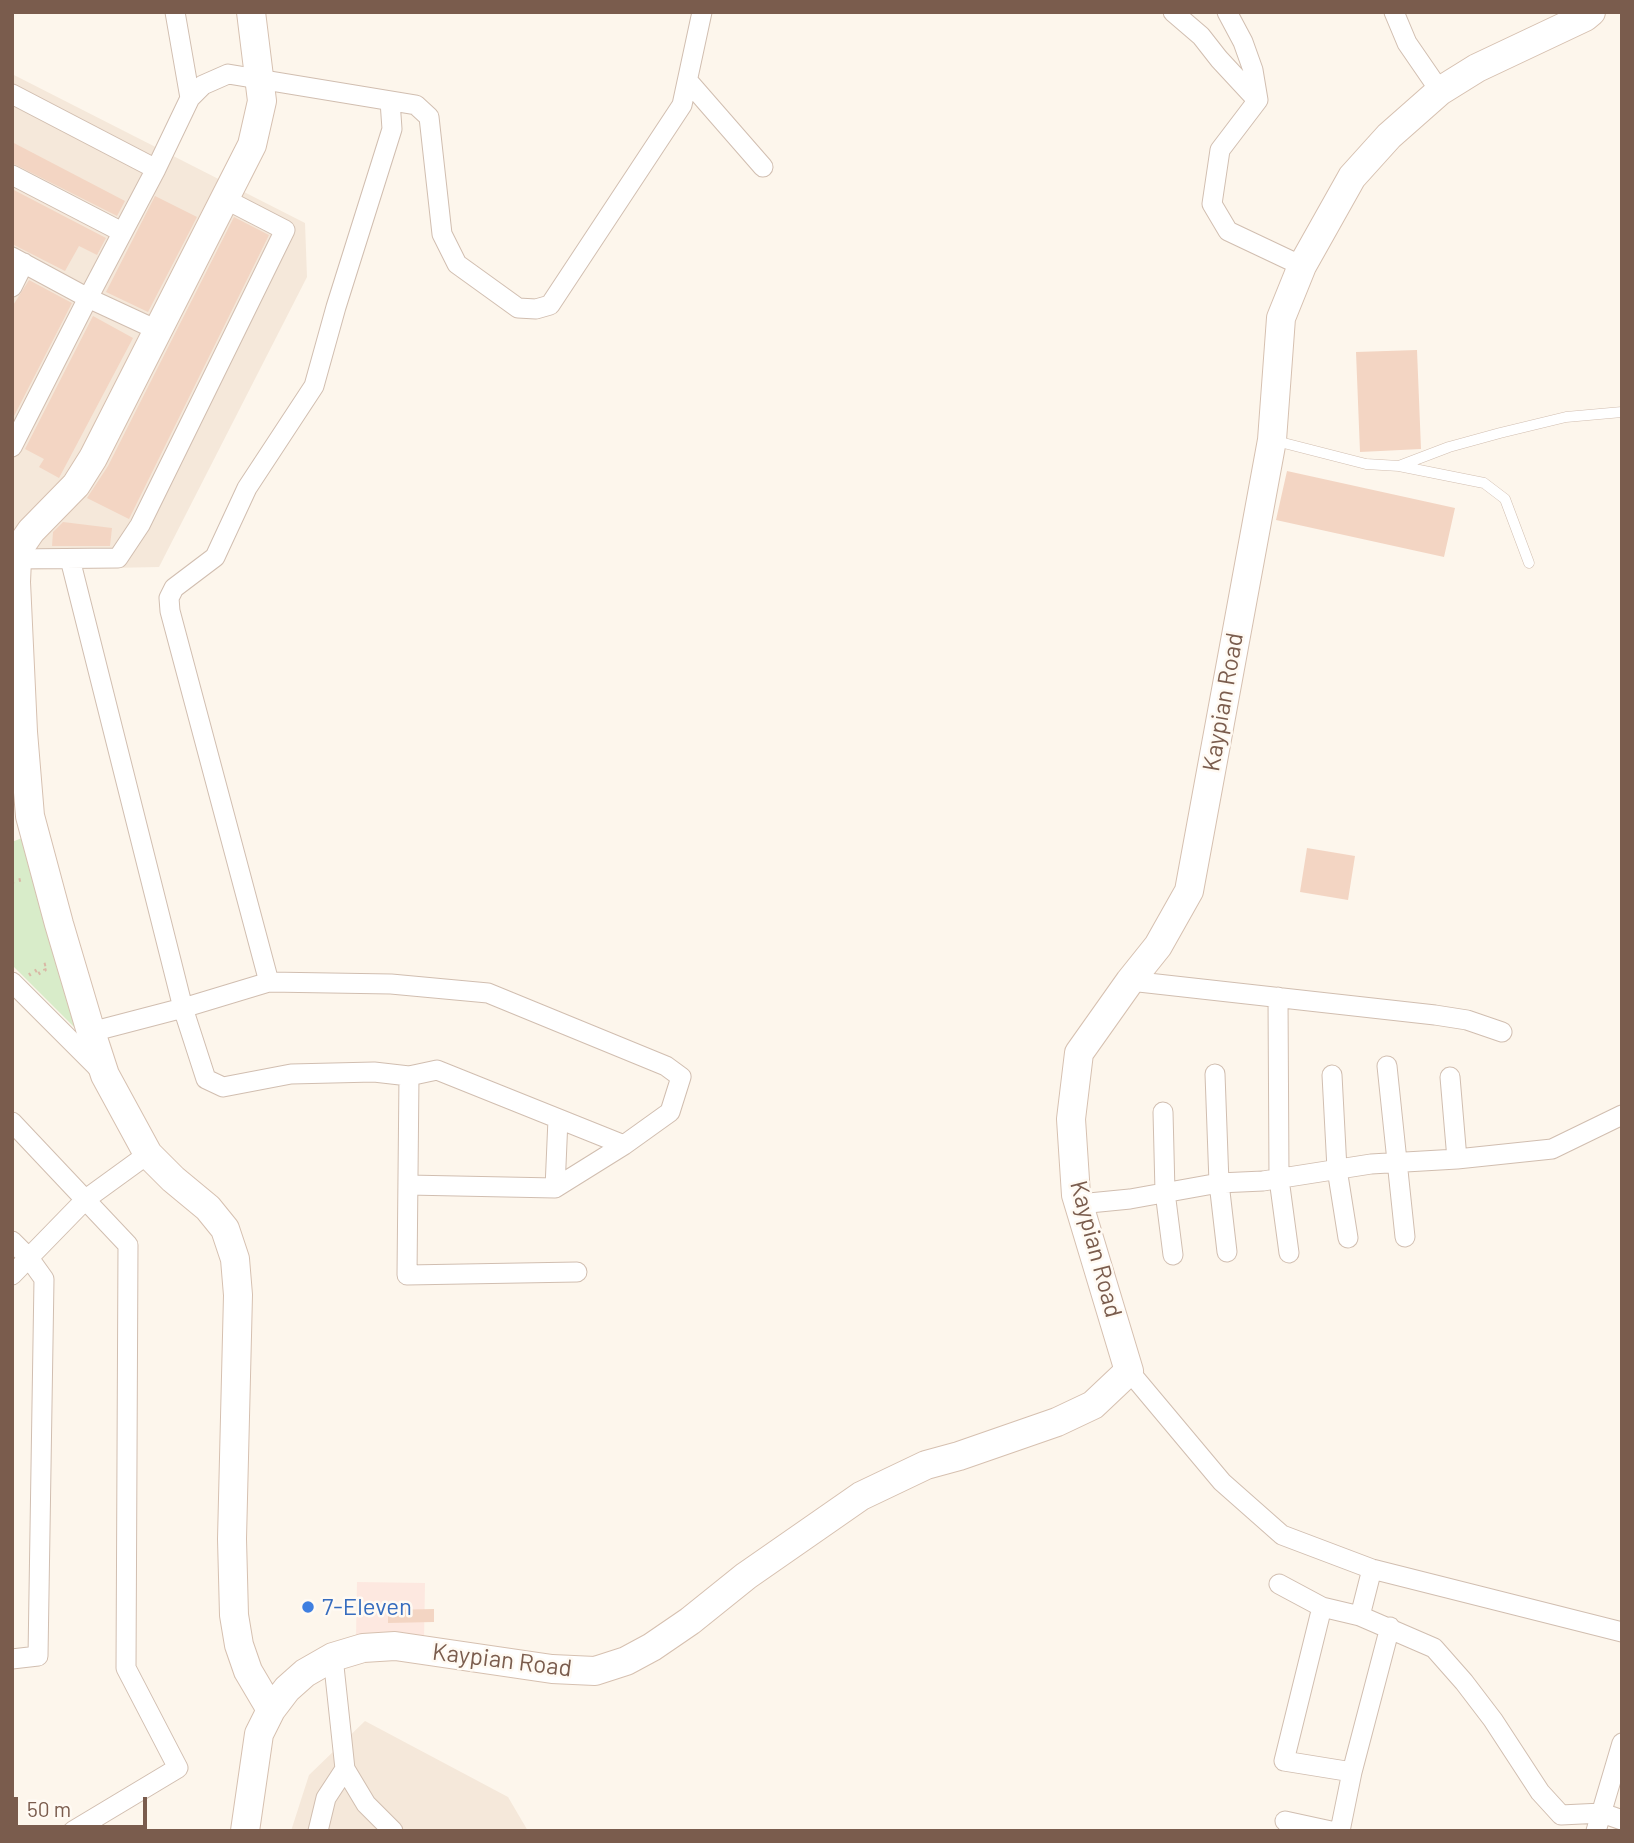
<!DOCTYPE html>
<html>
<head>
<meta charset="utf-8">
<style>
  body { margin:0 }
  #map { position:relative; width:1634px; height:1843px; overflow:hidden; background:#fdf6ec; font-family:Barlow,sans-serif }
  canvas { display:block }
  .frame { position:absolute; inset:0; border:14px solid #7a5c4d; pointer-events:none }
  .scale { position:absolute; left:14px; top:1797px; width:133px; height:32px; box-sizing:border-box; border:4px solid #7a5c4d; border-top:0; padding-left:9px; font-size:21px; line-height:24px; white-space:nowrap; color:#7a5c4d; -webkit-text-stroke:5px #fffaf3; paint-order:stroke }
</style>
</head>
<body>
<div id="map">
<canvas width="1634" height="1843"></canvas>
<div class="frame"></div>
<div class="scale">50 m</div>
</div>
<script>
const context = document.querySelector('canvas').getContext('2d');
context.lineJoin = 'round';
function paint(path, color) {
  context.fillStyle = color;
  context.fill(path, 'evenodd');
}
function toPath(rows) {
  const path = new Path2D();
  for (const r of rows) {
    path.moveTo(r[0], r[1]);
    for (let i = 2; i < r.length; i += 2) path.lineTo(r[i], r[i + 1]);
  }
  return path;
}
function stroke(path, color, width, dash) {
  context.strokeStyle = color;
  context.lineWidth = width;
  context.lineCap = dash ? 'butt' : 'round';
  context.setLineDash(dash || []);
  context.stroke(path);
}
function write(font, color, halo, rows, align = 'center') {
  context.font = font + ' Barlow,sans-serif';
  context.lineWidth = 5;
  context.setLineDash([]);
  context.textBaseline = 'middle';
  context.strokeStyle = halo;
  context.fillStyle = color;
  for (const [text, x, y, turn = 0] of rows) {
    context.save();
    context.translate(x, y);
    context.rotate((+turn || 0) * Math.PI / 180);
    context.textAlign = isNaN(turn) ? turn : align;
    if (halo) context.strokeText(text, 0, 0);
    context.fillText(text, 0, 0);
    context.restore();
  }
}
paint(toPath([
  [12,74,305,223,307,277,159,567,12,570],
  [365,1721,508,1797,528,1831,291,1831,309,1775]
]), '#f5e8da');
paint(toPath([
  [357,1582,425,1583,424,1640,356,1638]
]), '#fde8e0');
paint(toPath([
  [22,838,75,1028,12,965,12,842]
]), '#d8ecc9');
paint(toPath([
  [12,142,125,201,117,216,12,163],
  [12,189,106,238,97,255,79,246,65,271,12,244],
  [155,196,197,217,148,312,106,292],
  [234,217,269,235,129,519,87,498,108,466],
  [29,280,72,303,12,420,12,307],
  [93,316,133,338,59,478,39,467,44,459,25,449],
  [1417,350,1421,449,1360,452,1356,352],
  [1287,471,1455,508,1444,557,1276,520],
  [63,522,112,528,110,546,52,546,53,532],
  [1307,848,1355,856,1348,900,1300,892],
  [434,1609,434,1622,388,1623,388,1610]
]), '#f3d5c3');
const lane = toPath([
  [1276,441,1366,464,1399,466,1484,483,1505,499,1529,563],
  [1399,466,1449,447,1500,433,1566,417,1622,412]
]);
const street = toPath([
  [175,12,190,98],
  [1173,12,1201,36,1219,59,1257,100],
  [1227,12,1243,42,1253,70,1258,100,1220,150,1212,204,1228,231,1302,266],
  [1394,12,1407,43,1440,91],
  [688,81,763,167],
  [12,94,156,169],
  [12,175,122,232],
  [12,257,88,298,157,330],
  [12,287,24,263],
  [12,447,88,298,156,169,190,98,203,85,228,74,416,105,429,117,442,234,457,264,518,308,536,309,550,305,682,105,702,12],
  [12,559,118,558,140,525,285,230,225,199],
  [70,559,183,1008,206,1079,223,1087,291,1074,374,1072,409,1076,437,1070,624,1145],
  [1130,981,1435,1015,1467,1020,1502,1032],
  [12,982,100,1070],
  [269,982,391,984,488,993,666,1066,681,1077,670,1112,624,1145,555,1188,408,1185],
  [1278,997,1279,1179,1289,1253],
  [91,1032,183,1008,269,982,170,611,169,598,174,588,215,557,247,488,314,386,336,307,392,129,390,101],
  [1387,1066,1405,1237],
  [1215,1074,1219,1183,1227,1252],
  [1332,1075,1337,1169,1348,1238],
  [409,1076,407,1275,577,1272],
  [1450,1077,1457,1159],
  [1163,1112,1165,1192,1173,1255],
  [12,1122,128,1245,126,1668,178,1768,73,1831],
  [555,1188,558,1119],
  [1079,1204,1130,1199,1219,1183,1263,1181,1371,1164,1457,1159,1552,1149,1622,1115],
  [12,1241,29,1258,44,1279,38,1656,12,1659],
  [12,1275,86,1199,148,1154],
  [1129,1371,1222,1482,1282,1535,1372,1569,1622,1632],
  [1279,1584,1322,1607,1360,1616,1434,1648,1464,1682,1493,1720,1540,1792,1561,1815,1602,1813,1622,1820],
  [1322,1607,1284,1761,1352,1772],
  [1360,1616,1372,1569],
  [333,1657,345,1769,366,1804,393,1831],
  [1285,1821,1331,1831],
  [318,1831,326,1798,345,1769],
  [1340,1831,1352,1772,1390,1627],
  [1596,1831,1622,1743]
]);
const secondary = toPath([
  [251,12,262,101,252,145,93,458,76,485,31,531,22,544,17,559,16,582,23,732,30,816,59,924,91,1032,105,1075,148,1154,173,1179,208,1208,225,1229,235,1259,238,1295,232,1539,234,1615,239,1645,248,1671,271,1710],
  [245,1831,259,1734,271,1710,287,1689,305,1673,333,1657,363,1648,395,1646,552,1669,595,1671,626,1661,652,1647,690,1621,746,1576,861,1496,926,1465,959,1456,1057,1422,1093,1405,1129,1371,1076,1195,1071,1119,1079,1053,1130,981,1158,946,1189,891,1272,440,1281,318,1302,266,1352,177,1389,136,1440,91,1477,68,1585,17,1591,12]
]);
stroke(lane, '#d1beb0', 11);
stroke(street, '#d1beb0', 21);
stroke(secondary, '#d6c0b0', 30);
stroke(toPath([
  [12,882,24,879],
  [29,975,37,970,38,974,45,970,43,965,47,964]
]), '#d9b8a5', 3.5, [2, 5]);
stroke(lane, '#fff', 10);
stroke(street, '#fff', 19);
stroke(secondary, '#fff', 28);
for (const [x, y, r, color] of [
  [308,1607,7,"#3f7fe0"]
]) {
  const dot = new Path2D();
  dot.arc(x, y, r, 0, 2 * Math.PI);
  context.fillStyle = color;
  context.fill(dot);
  stroke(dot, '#fffaf3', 2.5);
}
write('24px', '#7a5c4d', '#fffaf3', [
  ["Kaypian Road",1223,702,-80],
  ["Kaypian Road",1096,1249,75],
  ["Kaypian Road",502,1660,7]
]);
write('24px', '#366cbe', '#fffaf3', [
  ["7-Eleven",322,1607]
], 'left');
</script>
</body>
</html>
